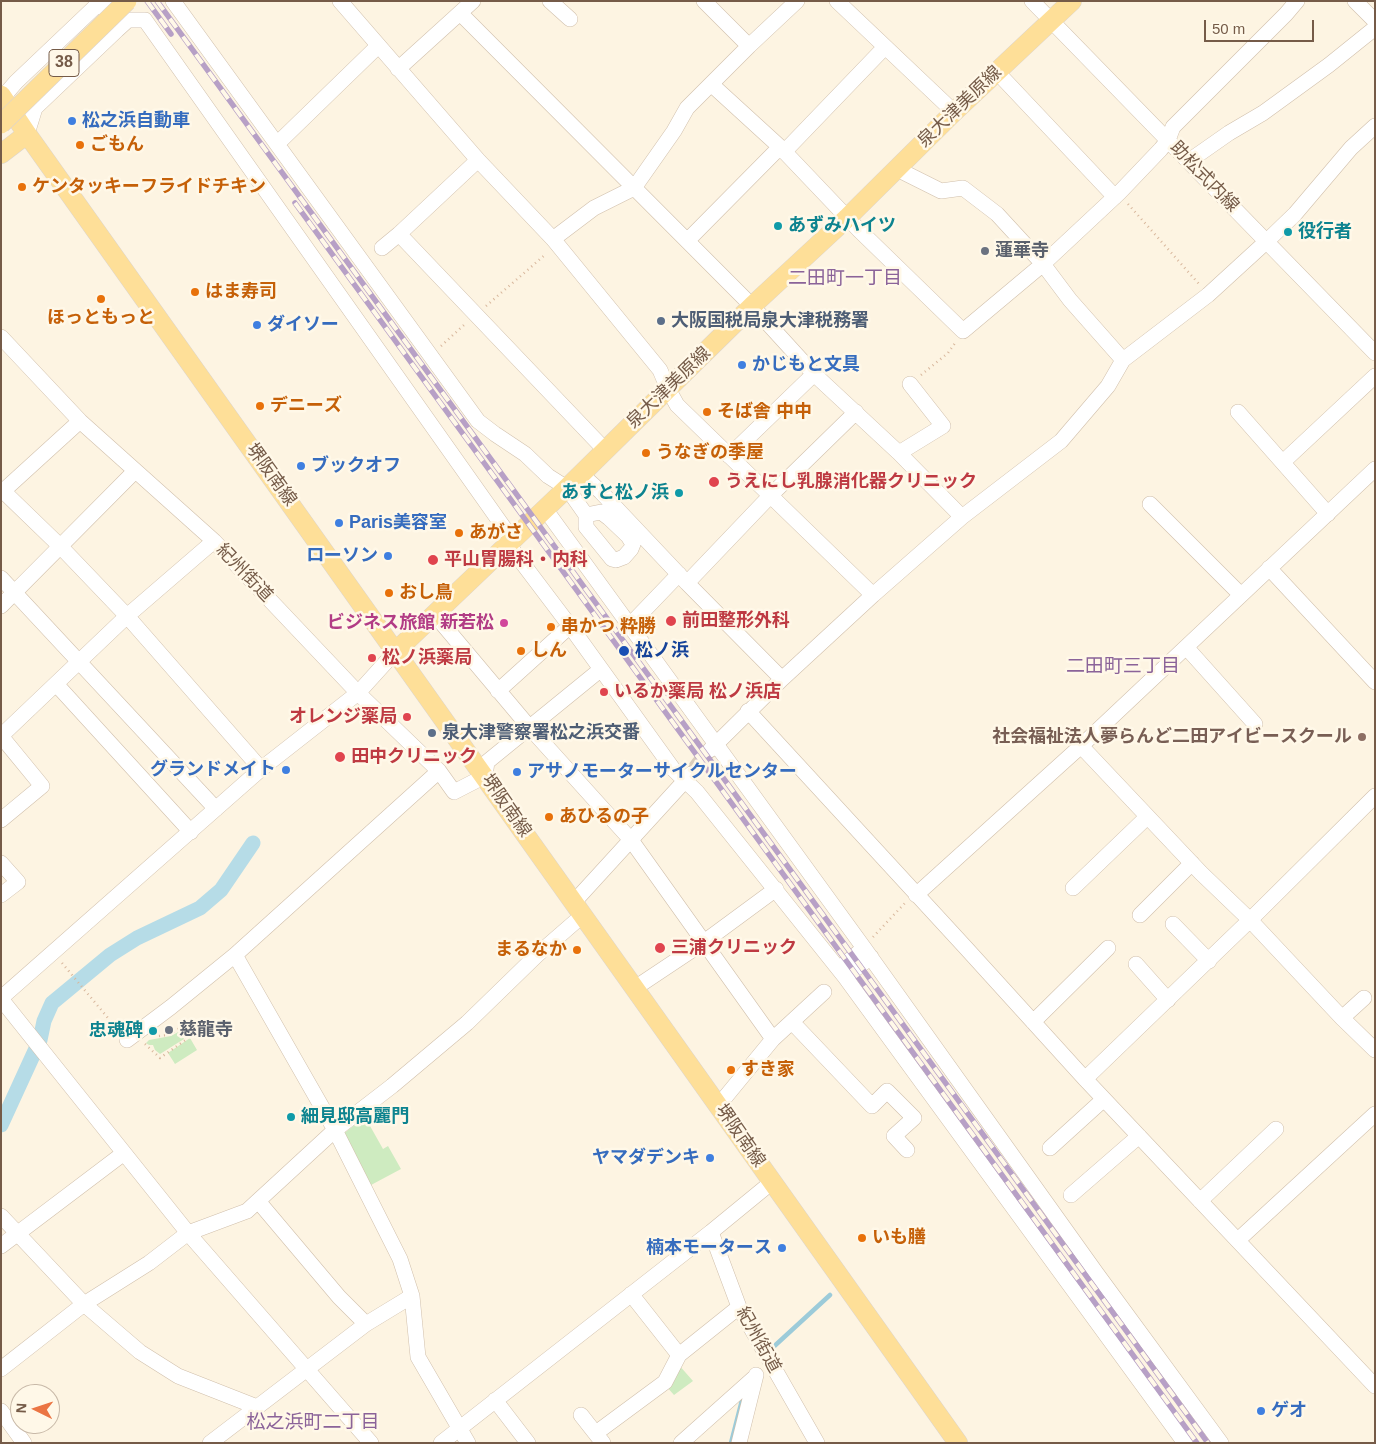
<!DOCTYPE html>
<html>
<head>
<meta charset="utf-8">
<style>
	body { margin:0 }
	#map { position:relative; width:1376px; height:1444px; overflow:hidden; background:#fdf4e2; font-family:Arial,sans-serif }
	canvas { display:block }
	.frame { position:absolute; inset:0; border:2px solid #755b48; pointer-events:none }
	.north { position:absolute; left:10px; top:1384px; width:50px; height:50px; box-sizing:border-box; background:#fff8e8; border:1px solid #c8b9a8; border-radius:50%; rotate:274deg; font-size:14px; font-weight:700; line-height:20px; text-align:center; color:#755b48 }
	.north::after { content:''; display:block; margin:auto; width:18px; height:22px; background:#eb7543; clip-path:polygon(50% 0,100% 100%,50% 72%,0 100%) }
	.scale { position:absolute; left:1204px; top:20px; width:110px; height:22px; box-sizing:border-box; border:2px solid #755b48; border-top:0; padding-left:6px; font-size:15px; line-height:18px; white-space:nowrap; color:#755b48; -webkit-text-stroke:4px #fff8e8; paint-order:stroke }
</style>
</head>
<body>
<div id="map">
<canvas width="1376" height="1444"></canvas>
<div class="frame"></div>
<div class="north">N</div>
<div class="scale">50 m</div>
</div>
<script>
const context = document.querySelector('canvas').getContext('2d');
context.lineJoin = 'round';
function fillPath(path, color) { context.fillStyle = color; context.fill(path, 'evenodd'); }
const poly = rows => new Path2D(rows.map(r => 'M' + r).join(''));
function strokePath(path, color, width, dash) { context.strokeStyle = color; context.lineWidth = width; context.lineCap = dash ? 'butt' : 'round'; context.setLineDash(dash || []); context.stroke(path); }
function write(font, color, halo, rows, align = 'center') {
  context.font = font + ' Arial,"Noto Sans JP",sans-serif'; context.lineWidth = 5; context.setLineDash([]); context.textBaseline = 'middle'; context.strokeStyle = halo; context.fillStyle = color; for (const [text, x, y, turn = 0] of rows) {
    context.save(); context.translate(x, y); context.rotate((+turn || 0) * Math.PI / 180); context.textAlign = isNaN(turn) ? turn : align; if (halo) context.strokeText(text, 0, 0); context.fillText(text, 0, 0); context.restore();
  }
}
fillPath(poly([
	[180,1031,184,1039,160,1054,155,1050,153,1045,149,1045,146,1043,149,1040,171,1036],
	[190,1038,197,1050,175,1064,168,1053],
	[365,1117,383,1149,388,1146,401,1169,371,1185,343,1134],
	[678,1364,693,1381,674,1395,666,1386]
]), '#ceebc0');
strokePath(poly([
	[769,1351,830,1295],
	[731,1443,742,1400]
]), '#9ccbd9', 4.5);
strokePath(poly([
	[1,1125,40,1040,44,1021,52,1003,110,955,137,938,200,908,221,890,253,843]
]), '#b6dce7', 15);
strokePath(poly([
	[692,772,709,750]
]), '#dbcebc', 15, [15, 8]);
const minor = poly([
	[173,1,478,421,495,434,525,454,548,476,567,488,586,515,586,527,612,559,616,560,624,557,631,549,633,544,628,536,609,518,601,512,586,515],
	[340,1,478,160,553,239,660,370,668,389,677,405,873,595],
	[550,1,570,19],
	[704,1,749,46],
	[837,1,954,112],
	[1032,1,1375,353],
	[1355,1,1375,21],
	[460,13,752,306,814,374,899,453,962,517],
	[117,30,128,20,145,20,512,539],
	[398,69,473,1],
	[997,72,1115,197],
	[711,84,780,147,859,230,963,331,1043,264,1119,193,1161,149,1168,140,1173,127,1286,14,1297,1],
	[3,97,16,82,96,6,108,7,119,21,117,30,35,108,27,134],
	[277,144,378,46],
	[784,152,885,47],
	[1189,161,1229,133,1263,113,1329,65,1375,28],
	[897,169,941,191,963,188,997,214,1043,264,1070,300,1123,360],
	[399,234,605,450],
	[553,239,594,208,634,188,674,131,687,108,749,46,797,1],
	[687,241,780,147],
	[382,248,399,234,478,160],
	[1,337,80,421,214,541,358,693,439,771,454,792,485,776,487,762,600,670],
	[1238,412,1328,514],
	[899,453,943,426,910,384],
	[729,456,814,374],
	[1283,462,1375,376],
	[581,474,601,492,687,583],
	[1,489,60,546,127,616,261,769],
	[1,493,80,421],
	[1150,504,1241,595],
	[545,509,864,948,1097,1274,1221,1443],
	[508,544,570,626,673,769,697,792,845,977,1185,1443],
	[1269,568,1375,682],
	[1,578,216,809],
	[1,606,135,471],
	[435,615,530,728,631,840,773,1039],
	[630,625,679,574],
	[1186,647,1255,724],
	[782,679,687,583,771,495,856,412],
	[56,684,191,832],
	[498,691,570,626],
	[748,711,966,948,1085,1079,1375,1386],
	[1081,746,1201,873,1250,920,1342,1018,1375,1050],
	[710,750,782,679,873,595,962,517,1061,441,1108,386,1123,360,1208,295,1267,241,1295,214,1351,148,1375,126],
	[1,820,42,786,1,736,127,616,214,541],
	[1,863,18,882,1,895],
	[1073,888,1147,817],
	[916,895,1081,746,1375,469],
	[574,902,691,774],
	[1140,915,1192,863],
	[1173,924,1209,961],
	[235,955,335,1130,400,1259,412,1296,418,1357,468,1443],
	[1136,964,1168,1000],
	[839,969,864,948],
	[845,977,871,957],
	[635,988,704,942,776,889],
	[1,998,261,769,358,693,396,651],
	[1,999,188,1233,371,1443],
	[1342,1018,1364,998],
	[792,1022,872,1106,887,1091,914,1118,894,1136,907,1150],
	[1033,1022,1108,948],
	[127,1040,171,1007,235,955,439,771],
	[1085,1079,1250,920,1375,796],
	[718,1106,773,1039,824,992],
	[1050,1148,1104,1099],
	[1071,1195,1139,1136],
	[258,1201,339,1297,366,1324],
	[1200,1201,1276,1129],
	[1,1216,84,1304,140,1352,178,1376,257,1407],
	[711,1232,739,1307,817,1443],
	[1238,1240,1375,1114],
	[1,1246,124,1153],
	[631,1294,679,1355],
	[1,1369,84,1304,149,1263,188,1233,247,1211,335,1130,392,1086,467,1023,537,955,583,915],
	[495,1400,528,1443],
	[1,1411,24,1443],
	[581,1415,603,1443],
	[596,1433,665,1382,679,1355,739,1307],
	[210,1443,366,1324,412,1296],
	[441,1443,711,1232,772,1182],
	[681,1443,755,1377],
	[739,1443,756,1375]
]);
const major = poly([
	[1,95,27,134,958,1443],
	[1,154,27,134],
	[396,651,567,488,752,306,847,218,954,112,1072,1]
]);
strokePath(minor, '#d0bfab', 16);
strokePath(major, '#dbd4cf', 20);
strokePath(poly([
	[1128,204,1199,284],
	[486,306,546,254],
	[441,346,465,324],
	[921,375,948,353,955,343],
	[873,937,905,903],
	[62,963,118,1030],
	[159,1036,167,1035,182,1027,178,1019],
	[145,1044,160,1058,187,1039,182,1027]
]), '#d8b79c', 2.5, [1, 4]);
strokePath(minor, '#fff', 15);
strokePath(major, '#fedf98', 19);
const rail = poly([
	[147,1,171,34],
	[157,1,1208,1443],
	[295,203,1197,1443]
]);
strokePath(rail, '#b7a0c6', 5.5);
strokePath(rail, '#fff8e8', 4, [11]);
const majorBridge = poly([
	[1,124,127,1]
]);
strokePath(majorBridge, '#dbd4cf', 20, []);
strokePath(majorBridge, '#fedf98', 19);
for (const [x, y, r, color] of [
	[72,121,5,"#3f7fe0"],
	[80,145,5,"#e8710a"],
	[22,187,5,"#e8710a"],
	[778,226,5,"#0f9aa8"],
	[1288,232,5,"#0f9aa8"],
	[985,251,5,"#6b7280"],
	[195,292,5,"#e8710a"],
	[101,299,5,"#e8710a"],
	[661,321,5,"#5c6f8a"],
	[257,325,5,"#3f7fe0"],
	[742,365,5,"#3f7fe0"],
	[260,406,5,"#e8710a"],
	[707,412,5,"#e8710a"],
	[646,453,5,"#e8710a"],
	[301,466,5,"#3f7fe0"],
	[714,482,6,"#e0444e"],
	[679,493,5,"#0f9aa8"],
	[339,523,5,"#3f7fe0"],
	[459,533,5,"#e8710a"],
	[388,556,5,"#3f7fe0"],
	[433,560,6,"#e0444e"],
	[389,593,5,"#e8710a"],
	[671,621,6,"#e0444e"],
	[504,623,5,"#d1479c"],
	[551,627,5,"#e8710a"],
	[521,651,5,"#e8710a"],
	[624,651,6,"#1a4fb4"],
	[372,658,5,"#e0444e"],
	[604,692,5,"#e0444e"],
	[407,717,5,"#e0444e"],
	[432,733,5,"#5c6f8a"],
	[1362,737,5,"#8d6e63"],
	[340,757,6,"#e0444e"],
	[286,770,5,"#3f7fe0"],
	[517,772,5,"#3f7fe0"],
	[549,817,5,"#e8710a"],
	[660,948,6,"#e0444e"],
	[577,950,5,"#e8710a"],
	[169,1030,5,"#6b7280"],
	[153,1031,5,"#0f9aa8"],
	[731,1070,5,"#e8710a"],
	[291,1117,5,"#0f9aa8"],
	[710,1158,5,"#3f7fe0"],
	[862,1238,5,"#e8710a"],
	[782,1248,5,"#3f7fe0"],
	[1261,1411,5,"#3f7fe0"]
]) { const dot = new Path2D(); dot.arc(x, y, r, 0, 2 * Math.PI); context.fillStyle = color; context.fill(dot); strokePath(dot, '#fff8e8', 2); }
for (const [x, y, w] of [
	[64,63,30]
]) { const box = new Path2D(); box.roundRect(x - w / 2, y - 13.5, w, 27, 4); context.fillStyle = '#fff8e8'; context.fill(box); strokePath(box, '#755b48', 1); }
write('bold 16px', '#755b48', null, [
	["38",64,63]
]);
write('18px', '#755b48', '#fff8e8', [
	["泉大津美原線",960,107,-44],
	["助松式内線",1204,177,46],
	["泉大津美原線",669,388,-44],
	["堺阪南線",271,475,54],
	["紀州街道",244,573,46],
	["堺阪南線",506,806,55],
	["堺阪南線",740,1136,55],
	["紀州街道",758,1340,61]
]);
write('bold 18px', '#366cbe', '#fff8e8', [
	["松之浜自動車",82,121],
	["ダイソー",267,325],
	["かじもと文具",752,365],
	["ブックオフ",311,466],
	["Paris美容室",349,523],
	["ローソン",378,556,"right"],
	["グランドメイト",276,770,"right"],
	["アサノモーターサイクルセンター",527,772],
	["ヤマダデンキ",700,1158,"right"],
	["楠本モータース",772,1248,"right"],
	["ゲオ",1271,1411]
], 'left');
write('bold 18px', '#c56008', '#fff8e8', [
	["ごもん",90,145],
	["ケンタッキーフライドチキン",32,187],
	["はま寿司",205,292],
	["ほっともっと",101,318,"center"],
	["デニーズ",270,406],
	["そば舎 中中",717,412],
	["うなぎの季屋",656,453],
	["あがさ",469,533],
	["おし鳥",399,593],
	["串かつ 粋勝",561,627],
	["しん",531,651],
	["あひるの子",559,817],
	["まるなか",567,950,"right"],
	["すき家",741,1070],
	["いも膳",872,1238]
], 'left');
write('bold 18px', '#0d838f', '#fff8e8', [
	["あずみハイツ",788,226],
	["役行者",1298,232],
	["あすと松ノ浜",669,493,"right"],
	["忠魂碑",143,1031,"right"],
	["細見邸高麗門",301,1117]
], 'left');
write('bold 18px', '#5b616d', '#fff8e8', [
	["蓮華寺",995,251],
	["慈龍寺",179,1030]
], 'left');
write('bold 18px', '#4e5e75', '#fff8e8', [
	["大阪国税局泉大津税務署",671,321],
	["泉大津警察署松之浜交番",442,733]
], 'left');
write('bold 18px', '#be3a42', '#fff8e8', [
	["うえにし乳腺消化器クリニック",725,482],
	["平山胃腸科・内科",444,560],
	["前田整形外科",682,621],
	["松ノ浜薬局",382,658],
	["いるか薬局 松ノ浜店",614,692],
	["オレンジ薬局",397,717,"right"],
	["田中クリニック",351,757],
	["三浦クリニック",671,948]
], 'left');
write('bold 18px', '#b23c85', '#fff8e8', [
	["ビジネス旅館 新若松",494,623]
], 'right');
write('bold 18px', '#164399', '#fff8e8', [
	["松ノ浜",635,651]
], 'left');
write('bold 18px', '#785e54', '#fff8e8', [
	["社会福祉法人夢らんど二田アイビースクール",1352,737]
], 'right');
write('19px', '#8b6399', '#fff8e8', [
	["二田町一丁目",845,279],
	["二田町三丁目",1123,667],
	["松之浜町二丁目",313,1423]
]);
</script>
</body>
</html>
